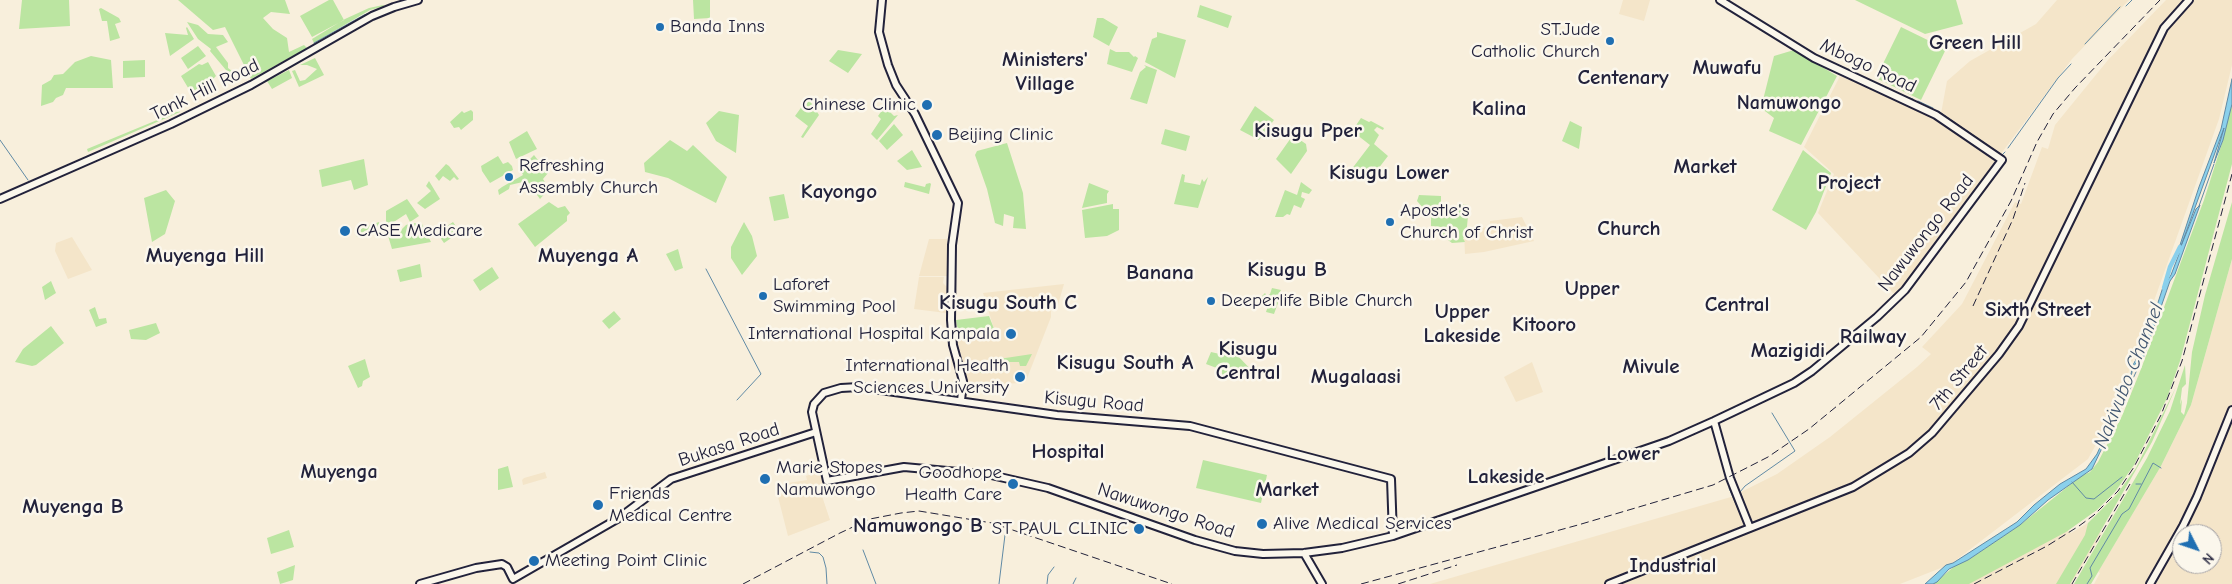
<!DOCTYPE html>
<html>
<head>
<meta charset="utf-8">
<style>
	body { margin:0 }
	#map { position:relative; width:2232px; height:584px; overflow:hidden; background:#f8efdc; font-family:"Comic Neue",sans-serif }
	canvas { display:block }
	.north { position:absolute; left:2172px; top:524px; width:50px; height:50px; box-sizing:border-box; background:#fbf7ec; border:1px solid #a4a2a5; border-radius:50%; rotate:131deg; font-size:14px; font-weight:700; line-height:20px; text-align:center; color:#22223b }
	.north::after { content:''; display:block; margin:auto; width:18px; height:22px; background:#1f6fb2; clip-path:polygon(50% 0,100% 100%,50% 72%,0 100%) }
</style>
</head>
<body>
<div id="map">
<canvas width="2232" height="584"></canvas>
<div class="north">N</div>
</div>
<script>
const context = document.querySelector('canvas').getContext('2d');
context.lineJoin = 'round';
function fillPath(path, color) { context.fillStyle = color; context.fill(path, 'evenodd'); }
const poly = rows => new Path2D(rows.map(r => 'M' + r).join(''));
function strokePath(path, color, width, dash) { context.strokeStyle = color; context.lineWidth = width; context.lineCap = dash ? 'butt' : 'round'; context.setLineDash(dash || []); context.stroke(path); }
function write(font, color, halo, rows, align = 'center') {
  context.font = font + ' "Comic Neue",sans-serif'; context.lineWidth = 5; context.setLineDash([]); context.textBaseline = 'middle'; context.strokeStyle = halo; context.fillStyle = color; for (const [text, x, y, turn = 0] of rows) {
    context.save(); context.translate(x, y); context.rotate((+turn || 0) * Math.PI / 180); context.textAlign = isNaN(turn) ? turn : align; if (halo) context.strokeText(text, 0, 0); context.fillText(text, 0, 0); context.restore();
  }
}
fillPath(poly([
	[1623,0,1650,0,1644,21,1619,14],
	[2057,0,2129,0,2072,59,1895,295,1818,213,1834,174,1804,147,1840,76,1940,119,1947,81,1970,61,2036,24],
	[2166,0,2232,0,2232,65,2219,119,2115,410,2088,459,1951,564,1900,584,1430,584,1731,497,1777,474,1830,437,1917,367,1931,354,1922,347,1962,304,2015,202,2021,204,2042,147,2048,149,2055,125,2108,60],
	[1522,217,1534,241,1484,252,1465,254,1464,233,1490,226,1490,221],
	[72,237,92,270,68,279,55,251,56,243],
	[929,239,947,239,949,276,919,276],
	[2232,259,2232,584,2094,584,2100,573,2098,572,2161,466,2191,405],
	[2182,534,2212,534,2212,564,2182,564],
	[919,277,944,277,943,283,948,288,946,313,914,309],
	[1064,284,1057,308,1051,309,1051,317,1026,381,1023,383,969,385,958,343,959,337,995,332,983,293],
	[1532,362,1543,392,1516,402,1504,377],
	[832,469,831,475,836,476,837,483,827,483,819,487,830,520,788,536,775,485,807,480,806,476,823,470],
	[545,472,547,478,523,485,522,480,524,478],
	[2088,523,2102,534,2071,584,1944,584,2067,529,2071,533]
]), '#f4e5c9');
fillPath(poly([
	[22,0,69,0,70,26,19,29],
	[178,0,285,0,290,14,271,12,263,18,273,29,287,38,289,52,304,45,307,48,251,79,225,27,213,30],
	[329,0,333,0,344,20,312,37,300,16],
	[693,0,710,0,710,18,694,19],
	[1855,0,1956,0,1963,24,1925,34],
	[383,5,385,6,370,10,314,43,312,39,345,19,369,8],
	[1200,5,1232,16,1228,28,1197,17],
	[101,8,119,18,121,22,115,24,120,38,110,41,107,21,102,21,99,9],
	[1097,18,1103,18,1118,27,1109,46,1093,37],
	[187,22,198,25,208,34,223,35,228,42,216,47,228,63,228,68,232,71,231,76,210,51,211,49,198,39],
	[187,27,194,39,170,56,165,33,188,35,186,28],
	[1901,27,1946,49,1921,100,1876,78],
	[1157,32,1186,40,1175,78,1145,62,1152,39,1157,37],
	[198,46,206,56,188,69,181,58],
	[1110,49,1116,52,1129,52,1134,57,1135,56,1138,58,1132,72,1107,64],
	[838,50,862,54,848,73,829,61],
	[1794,50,1837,76,1801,145,1769,131,1774,118,1761,108,1774,56],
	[91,56,111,60,113,88,66,88,63,95,56,98,53,102,41,106,42,85,51,80,54,75,63,74,75,62],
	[315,58,324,75,299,87,292,71,295,70,300,81,305,80,317,69,307,65,300,65],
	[145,60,145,77,123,78,123,61],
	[208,62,216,76,210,82,206,79,193,96,181,76,199,64,202,65],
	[1144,65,1157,70,1147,104,1130,99,1140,72,1146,67],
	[289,70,292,78,272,89,267,81],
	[808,98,819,115,803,138,801,137,808,126,795,116],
	[887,103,891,107,890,112,894,116,898,115,877,140,871,134,881,119,878,116],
	[2232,104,2232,164,2180,361,2167,398,2134,465,2115,492,2097,510,2066,532,1969,584,1933,584,1956,565,1968,560,2020,525,2081,476,2090,472,2098,462,2122,416,2141,369,2204,200,2223,140],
	[1255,106,1274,120,1259,140,1240,130],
	[471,110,473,112,473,120,461,130,459,127,454,128,450,122,462,111,464,113],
	[179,111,180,112,88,152,87,149],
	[719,111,739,115,736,153,716,141,706,123],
	[1361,118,1369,122,1371,121,1384,128,1383,130,1377,127,1374,130,1379,135,1374,144,1388,156,1368,182,1351,170,1370,145,1352,131],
	[1570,121,1582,127,1579,149,1562,141],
	[894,124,903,135,887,150,879,141],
	[1165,129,1190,136,1186,151,1161,144],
	[527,131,537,149,516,159,509,142],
	[1293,135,1306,144,1307,151,1291,174,1276,159],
	[670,140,687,151,693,145,727,177,716,203,668,178,645,172,644,163],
	[1007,143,1023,193,1026,229,1013,228,1014,217,1004,214,1003,226,995,223,987,189,975,155,977,151],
	[912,150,922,167,907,170,897,161],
	[1803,150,1831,173,1816,212,1806,230,1772,210],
	[534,155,548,173,543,179,549,189,540,199,527,181,510,185,509,189,499,195,498,190,502,187,523,175,520,169],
	[498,156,503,164,508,162,512,166,513,170,490,183,482,171,481,166],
	[364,159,368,185,354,190,351,180,322,187,319,170],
	[446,164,449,166,459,179,457,180,454,177,450,181,443,176,439,181,435,176],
	[1182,174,1185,175,1184,182,1200,185,1202,179,1204,182,1208,177,1198,208,1174,204],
	[429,181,440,199,425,209,417,203,431,191,426,186],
	[905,182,925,187,926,184,930,183,931,184,929,194,904,187],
	[1301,182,1312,190,1309,194,1302,192,1301,197,1305,199,1301,208,1294,205,1290,215,1287,214,1283,217,1275,217,1285,190,1297,195],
	[1089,183,1109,191,1107,194,1107,203,1082,208],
	[166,190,175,201,165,234,152,242,144,198],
	[784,194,789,218,774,221,769,197],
	[1419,195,1441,196,1441,210,1457,209,1458,204,1469,205,1466,237,1463,238,1465,242,1452,243,1448,240,1447,237,1442,236,1441,227,1431,226,1431,217,1417,201],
	[407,199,419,216,410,222,406,214,386,227,386,211],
	[549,202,558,208,565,206,570,213,567,216,567,221,535,247,518,224],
	[2232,202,2232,259,2191,405,2161,466,2091,584,2074,584,2147,458,2170,411,2185,365,2186,384,2182,388,2180,405,2182,399,2181,412,2184,415,2187,403,2192,352,2205,295],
	[1113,204,1113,209,1119,209,1119,230,1107,236,1085,238,1082,210],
	[379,222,382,231,357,237,355,232,358,230],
	[453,222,460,232,444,243,437,233],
	[744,222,752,236,757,256,742,275,731,258,731,247],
	[412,223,422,224,431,242,392,249,386,229,390,227,391,231,399,232,406,225],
	[678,249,683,268,675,271,666,254],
	[420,264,422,277,400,282,397,270],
	[492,267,499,278,480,291,473,280],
	[51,281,56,293,45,300,42,287],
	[1272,288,1281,290,1276,300,1278,303,1274,314,1266,312,1268,306,1259,299,1265,293,1267,296,1270,294],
	[95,307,99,319,106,318,107,323,96,327,89,310],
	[614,311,621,319,609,329,602,321],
	[989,316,995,331,959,336,956,320],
	[156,323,160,333,146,340,131,339,129,330],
	[51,326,64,343,36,365,32,366,15,362,23,349],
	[1211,352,1224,355,1236,354,1258,377,1222,376,1222,370,1206,364],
	[1032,354,1026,366,1020,366,1019,362,1009,362,1010,371,980,373,979,362],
	[365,359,370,377,363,381,362,386,358,388,348,366],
	[2176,387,2152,442,2070,584,2056,584,2085,535,2088,523,2117,494,2136,468],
	[1203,460,1267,475,1261,503,1196,488],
	[508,466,513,487,498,490,498,469],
	[289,530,294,547,271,554,267,538],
	[295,565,293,580,280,584,277,572]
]), '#bbe5a1');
const water = poly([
	[2232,79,2232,104,2223,140,2214,163,2224,128,2181,246,2196,209,2200,205,2175,274,2170,281,2144,356,2141,361,2140,358,2133,367,2131,377,2133,383,2092,469,2048,500,2020,525,1968,560,1949,569,1937,582,1933,584,1925,584,1946,565,1953,563,2017,522,2034,505,2060,484,2086,469,2097,454,2129,383,2133,365,2145,343,2163,287,2171,275,2179,254,2178,251,2199,187,2221,129,2232,79]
]);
fillPath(water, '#8ad0ec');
strokePath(water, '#608aa5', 1);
strokePath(poly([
	[2126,6,2132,0],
	[314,43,364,15,378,10],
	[2085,44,2120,7],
	[1900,95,1913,99],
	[1918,101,1933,108],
	[1938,111,2002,155,2005,152],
	[190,118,227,100],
	[0,140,28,180],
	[2008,148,2058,78,2071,64],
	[0,203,78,168],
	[2199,206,2214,164],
	[706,269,761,374,737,400],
	[2143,345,2152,321],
	[2131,383,2141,361],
	[2072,482,2086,498,2094,499,2122,477],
	[2136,484,2141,484],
	[1729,488,1744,523],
	[1742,497,1740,492,1745,486,1795,451,1772,413],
	[863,550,876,584],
	[810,552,819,553,823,557,826,568,827,584],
	[999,584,1005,535],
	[1047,584,1048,575,1054,567],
	[1073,584,1076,578],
	[2087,584,2092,576,2090,568,2122,514,2129,509,2153,463,2161,468]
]), '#608aa5', 1);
strokePath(poly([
	[2164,288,2170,267,2180,247]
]), '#8ad0ec', 4.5);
const secondary = poly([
	[882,0,879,32,888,65,896,85,915,114,958,203,952,245,951,320,953,345,963,381,961,401],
	[0,199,171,124,251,85,372,16,394,7,418,0],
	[1714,421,1730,478,1750,528],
	[1393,536,1391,479,1190,426,1057,415,859,387,841,388,824,393,814,404,812,412,827,481,904,467,991,475,1048,488,1195,540,1235,551,1263,554,1304,553,1342,548,1393,536,1669,441,1714,421,1794,383,1812,371,1877,317,1905,290,2002,160,1936,115,1814,58,1720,0],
	[1304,553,1322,584],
	[420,584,476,568,502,564,507,567,513,579,619,518,671,479,816,432],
	[1609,584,1853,487,1909,453,1932,433,1999,354,2019,326,2164,28,2189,0],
	[2150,584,2183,526,2197,497,2232,410]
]);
strokePath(secondary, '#22223b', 10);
strokePath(secondary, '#fbf7ec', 6);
strokePath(poly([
	[1973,306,2013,219,2025,183],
	[743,584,840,533,870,519,901,513,919,511,992,523,1172,584],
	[1361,584,1578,525,1713,485,1768,457,1809,429,1921,337,1966,282,2011,201,2037,142,2053,114,2075,88,2160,0],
	[1398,584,1457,565],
	[1974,584,2047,546,2079,526,2094,515,2118,491,2134,467,2161,415,2182,361,2232,174],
	[2072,584,2130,484]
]), '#22223b', 1, [8, 4]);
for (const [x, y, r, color] of [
	[660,27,5,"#1f6fb2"],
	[1610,41,5,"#1f6fb2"],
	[927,105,6,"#1f6fb2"],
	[937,135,6,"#1f6fb2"],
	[509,177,5,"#1f6fb2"],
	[1390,222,5,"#1f6fb2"],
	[345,231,6,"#1f6fb2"],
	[763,296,5,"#1f6fb2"],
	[1211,301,5,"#1f6fb2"],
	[1011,334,6,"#1f6fb2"],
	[1020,377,6,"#1f6fb2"],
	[765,479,6,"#1f6fb2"],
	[1013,484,6,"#1f6fb2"],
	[598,505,6,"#1f6fb2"],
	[1262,524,6,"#1f6fb2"],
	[1139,529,6,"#1f6fb2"],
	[534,561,6,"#1f6fb2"]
]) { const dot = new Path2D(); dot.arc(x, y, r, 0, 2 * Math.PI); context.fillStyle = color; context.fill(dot); strokePath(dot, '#fbf7ec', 2); }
write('19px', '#22223b', '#fbf7ec', [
	["Banda Inns",670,27],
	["ST.Jude",1600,30,"right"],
	["Catholic Church",1600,52,"right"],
	["Chinese Clinic",916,105,"right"],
	["Beijing Clinic",948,135],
	["Refreshing",519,166],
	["Assembly Church",519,188],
	["Apostle's",1400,211],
	["Church of Christ",1400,233],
	["CASE Medicare",356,231],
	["Laforet",773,285],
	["Swimming Pool",773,307],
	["Deeperlife Bible Church",1221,301],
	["International Hospital Kampala",1000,334,"right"],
	["International Health",1009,366,"right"],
	["Sciences University",1009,388,"right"],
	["Marie Stopes",776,468],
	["Namuwongo",776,490],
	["Goodhope",1002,473,"right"],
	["Health Care",1002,495,"right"],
	["Friends",609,494],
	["Medical Centre",609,516],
	["Alive Medical Services",1273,524],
	["ST PAUL CLINIC",1128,529,"right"],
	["Meeting Point Clinic",545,561]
], 'left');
write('19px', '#22223b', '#fbf7ec', [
	["Mbogo Road",1868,66,25],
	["Tank Hill Road",205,90,-26],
	["Nawuwongo Road",1926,233,-52],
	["7th Street",1959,378,-50],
	["Kisugu Road",1094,402,5],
	["Bukasa Road",729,445,-18],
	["Nawuwongo Road",1166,511,18]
]);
write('bold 20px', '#22223b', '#fbf7ec', [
	["Namuwongo",1789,103],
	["Muyenga",339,472]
]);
write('italic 20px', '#415670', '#fbf7ec', [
	["Nakivubo Channel",2129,376,-68]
]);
write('bold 21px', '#22223b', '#fbf7ec', [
	["Green Hill",1975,43],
	["Ministers'",1045,60],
	["Village",1045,84],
	["Muwafu",1727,68],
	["Centenary",1623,78],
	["Kalina",1499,109],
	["Kisugu Pper",1308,131],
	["Market",1705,167],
	["Kisugu Lower",1389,173],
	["Project",1849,183],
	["Kayongo",839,192],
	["Church",1629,229],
	["Muyenga Hill",205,256],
	["Muyenga A",588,256],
	["Kisugu B",1287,270],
	["Banana",1160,273],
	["Upper",1592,289],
	["Kisugu South C",1008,303],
	["Central",1737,305],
	["Sixth Street",2038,310],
	["Upper",1462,312],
	["Lakeside",1462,336],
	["Kitooro",1544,325],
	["Railway",1873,337],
	["Kisugu",1248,349],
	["Central",1248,373],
	["Mazigidi",1788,351],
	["Kisugu South A",1125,363],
	["Mivule",1651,367],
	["Mugalaasi",1356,377],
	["Hospital",1068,452],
	["Lower",1633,454],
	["Lakeside",1506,477],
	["Market",1287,490],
	["Muyenga B",73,507],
	["Namuwongo B",918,526],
	["Industrial",1673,566]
]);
</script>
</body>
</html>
